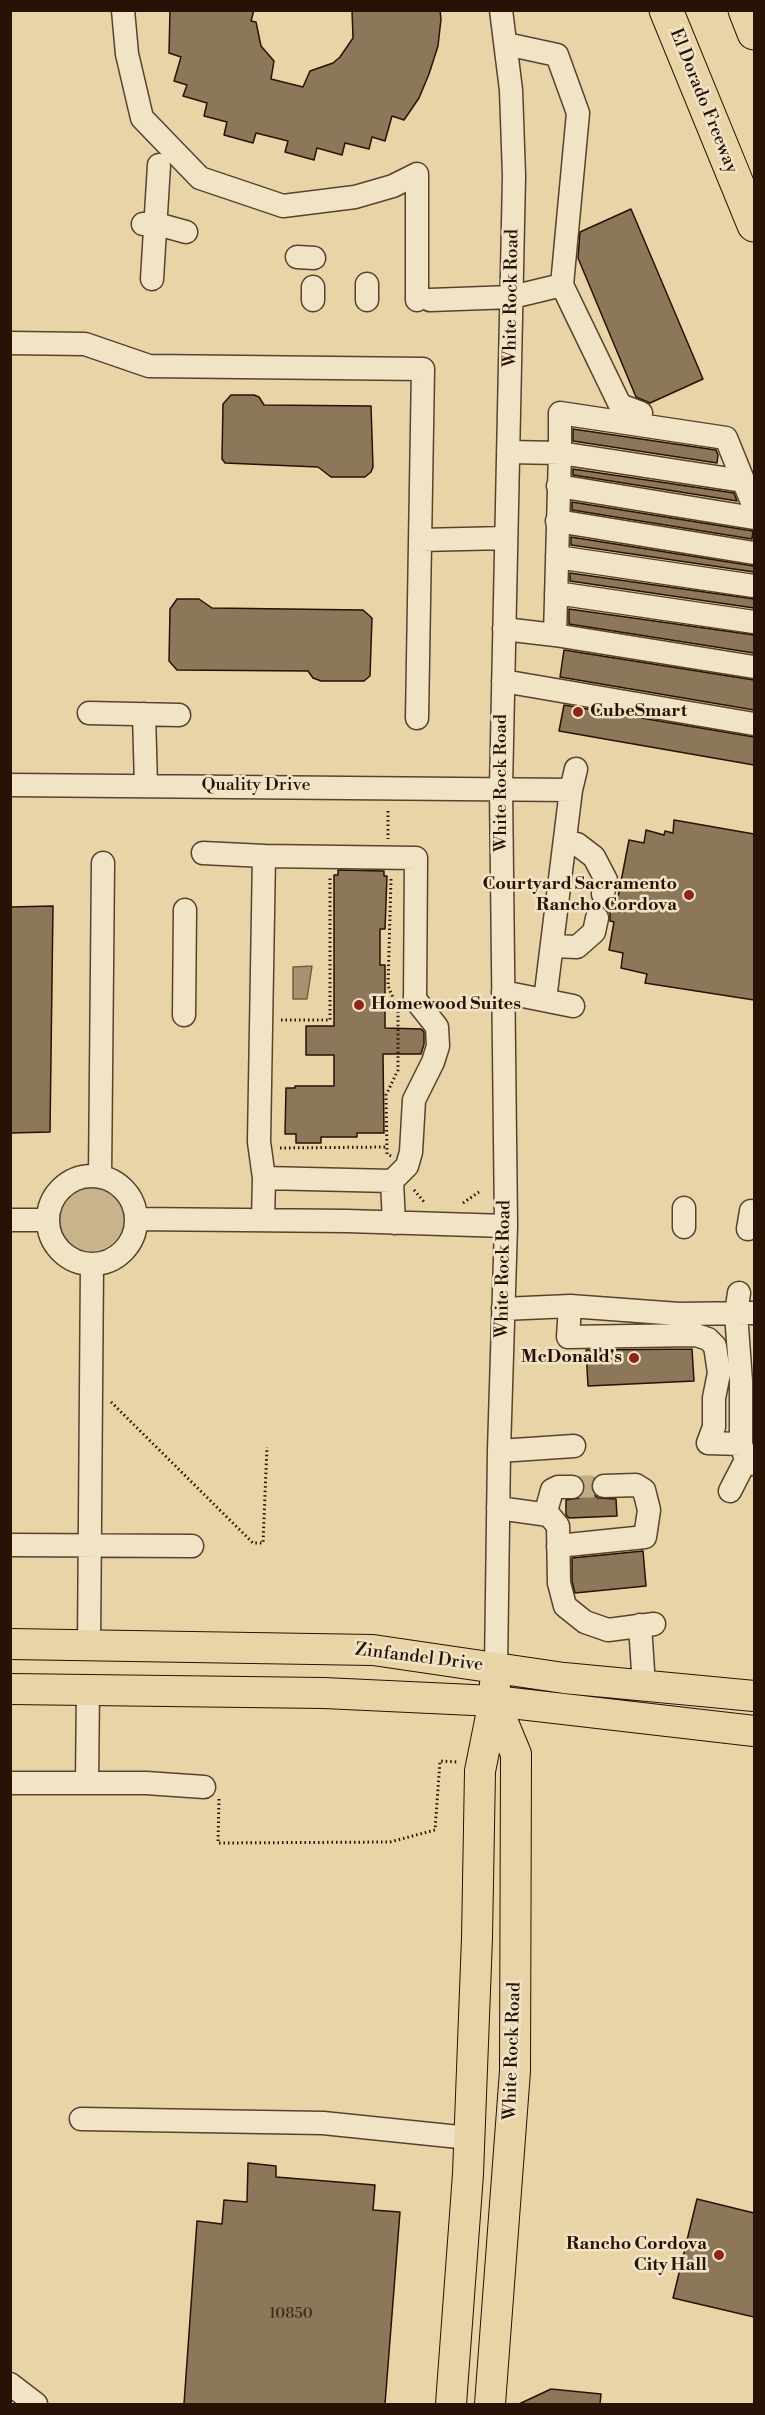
<!DOCTYPE html>
<html>
<head>
<meta charset="utf-8">
<style>
	body { margin:0 }
	#map { position:relative; width:765px; height:2415px; overflow:hidden; background:#e9d4a8; font-family:"Libre Bodoni",serif }
	canvas { display:block }
	.frame { position:absolute; inset:0; border:12px solid #281205; pointer-events:none }
</style>
</head>
<body>
<div id="map">
<canvas width="765" height="2415"></canvas>
<div class="frame"></div>
</div>
<script>
const context = document.querySelector('canvas').getContext('2d');
context.lineJoin = 'round';
function fillPath(path, color) { context.fillStyle = color; context.fill(path, 'evenodd'); }
const poly = rows => new Path2D(rows.map(r => 'M' + r).join(''));
function strokePath(path, color, width, dash) { context.strokeStyle = color; context.lineWidth = width; context.lineCap = dash ? 'butt' : 'round'; context.setLineDash(dash || []); context.stroke(path); }
function write(font, color, halo, rows, align = 'center') {
  context.font = font + ' "Libre Bodoni",serif'; context.lineWidth = 5; context.setLineDash([]); context.textBaseline = 'middle'; context.strokeStyle = halo; context.fillStyle = color; for (const [text, x, y, turn = 0] of rows) {
    context.save(); context.translate(x, y); context.rotate((+turn || 0) * Math.PI / 180); context.textAlign = isNaN(turn) ? turn : align; if (halo) context.strokeText(text, 0, 0); context.fillText(text, 0, 0); context.restore();
  }
}
fillPath(poly([
	'58 1218a33 33 0 1 1 66 0a33 33 0 1 1-66 0Z'
]), '#c8b38c');
const water = poly([
	[312,966,307,999,293,999,293,967,312,966]
]);
fillPath(water, '#a79271');
strokePath(water, '#745f46', 1.5);
const building = poly([
	[170,10,254,10,251,21,256,22,261,46,274,61,271,79,303,87,310,71,333,63,340,57,353,38,352,10,440,10,441,19,438,46,429,74,419,98,404,120,392,116,385,141,372,137,369,149,345,143,342,155,317,148,314,160,285,152,288,141,256,133,253,143,224,135,227,122,204,116,207,103,183,96,187,85,174,81,181,57,169,53,170,10],
	[631,209,703,379,650,403,636,397,578,258,580,232,631,209],
	[231,395,254,395,259,397,264,405,371,406,373,467,371,472,365,477,331,477,318,467,225,463,222,459,223,404,231,395],
	[573,429,716,450,718,455,717,463,573,441,573,429],
	[573,469,734,493,737,501,573,475,573,469],
	[572,502,753,531,752,539,572,510,572,502],
	[571,537,754,566,754,572,571,545,571,537],
	[570,573,754,599,754,608,570,581,570,573],
	[177,599,199,599,212,608,363,610,372,618,370,676,364,681,321,681,313,678,308,671,177,670,169,661,170,609,177,599],
	[569,609,754,635,754,653,569,624,569,609],
	[564,650,754,680,754,710,560,677,564,650],
	[564,705,754,737,754,765,559,731,564,705],
	[674,820,754,834,754,1000,645,983,647,974,621,968,623,953,609,950,614,922,610,921,610,913,604,907,613,903,618,897,629,840,644,843,646,830,664,835,665,831,673,833,674,820],
	[338,870,384,871,384,876,387,876,385,929,380,929,380,965,385,965,385,1028,421,1029,424,1032,424,1044,421,1054,383,1054,384,1133,357,1133,357,1137,321,1137,321,1143,296,1143,296,1134,285,1134,286,1088,295,1088,295,1086,334,1086,334,1055,306,1055,306,1026,334,1026,334,875,338,875,338,870],
	[53,906,50,1132,10,1133,10,907,53,906],
	[692,1349,694,1381,588,1386,586,1350,692,1349],
	[594,1478,591,1486,593,1494,598,1498,616,1499,617,1516,569,1518,566,1515,566,1500,579,1498,585,1488,582,1479,594,1478],
	[643,1551,646,1586,575,1593,572,1581,572,1558,643,1551],
	[248,2163,276,2166,276,2177,375,2185,373,2210,400,2212,385,2404,184,2404,197,2221,222,2224,224,2200,247,2202,248,2163],
	[697,2199,754,2213,754,2317,673,2298,697,2199],
	[551,2389,601,2394,600,2404,519,2404,551,2389]
]);
fillPath(building, '#8c775a');
strokePath(building, '#281205', 1.5);
strokePath(poly([
	[572,1487,604,1486]
]), '#c2ad87', 22, [22, 11]);
const minor = poly([
	[123,10,127,54,142,118,200,178,283,206,355,197,393,186,417,174,417,300],
	[143,224,157,224,186,232],
	[297,257,314,258],
	[152,279,159,165],
	[367,284,367,300],
	[562,285,620,405,641,413],
	[313,300,313,287],
	[430,300,512,297,562,285,578,113,557,55,506,44],
	[10,343,85,344,149,366,423,369,417,718],
	[508,452,560,453,560,413,726,438,754,507],
	[558,486,754,518],
	[557,521,754,553],
	[420,540,506,538],
	[557,557,754,586],
	[556,593,754,622],
	[504,629,555,635,560,453,743,481],
	[555,635,754,667],
	[503,681,754,724],
	[89,713,179,715],
	[144,714,146,786],
	[10,785,571,790],
	[565,842,577,844,594,857,606,880,603,894],
	[203,853,264,856,259,1142,264,1178,392,1181,394,1223],
	[264,856,416,858,415,999,437,1027,438,1046,433,1062,414,1100,411,1152,407,1166,392,1181],
	[552,946,577,947,594,932,597,918],
	[503,992,573,1006],
	[545,1000,571,790,576,769],
	[184,1015,185,910],
	'48 1220a44 44 0 1 1 88 0a44 44 0 1 1-88 0Z',
	[100,1177,103,863],
	[136,1219,347,1221,506,1226],
	[10,1220,47,1220],
	[263,1220,264,1178],
	[684,1227,684,1208],
	[748,1229,751,1211],
	[739,1293,736,1314,741,1381,741,1444,746,1460,754,1464],
	[570,1306,568,1337,696,1335,708,1339,715,1346,719,1373,714,1398,714,1427,708,1443,741,1444],
	[503,1309,570,1306,679,1314,754,1313],
	[499,1451,574,1446],
	[730,1491,746,1460],
	[498,1508,549,1515,558,1526,559,1583,565,1606,585,1622,608,1630,654,1624],
	[545,1515,552,1490,558,1487,572,1487],
	[10,1545,192,1546],
	[558,1546,645,1537,649,1510,644,1490,636,1485,604,1486],
	[640,1625,644,1686],
	[89,1645,92,1264],
	[496,1668,499,1451,506,1226,501,788,514,176,511,90,501,10],
	[10,1783,146,1783,204,1787],
	[87,1783,88,1689],
	[81,2119,323,2123,469,2138],
	[10,2384,36,2404]
]);
const major = poly([
	[10,1644,373,1650,564,1678,754,1696],
	[10,1689,324,1693,494,1701,754,1731],
	[451,2404,468,2174,477,1938,480,1771,494,1701,495,1683],
	[490,2404,515,2071,516,1754,494,1701]
]);
const highway = poly([
	[666,10,754,225],
	[745,10,754,33]
]);
strokePath(minor, '#58422e', 25);
strokePath(major, '#281205', 32);
strokePath(highway, '#281205', 35);
strokePath(poly([
	[388,811,388,839],
	[391,879,388,986,394,1000],
	[281,1020,330,1020,330,876],
	[280,1148,386,1147],
	[391,1156,387,1154,386,1095,398,1070,398,1012],
	[414,1190,425,1203],
	[463,1203,479,1192],
	[111,1402,253,1543,263,1543,267,1447],
	[219,1799,218,1843,390,1842,435,1830,440,1761,457,1762]
]), '#281205', 3, [1.5, 3]);
strokePath(minor, '#f1e3c6', 22);
strokePath(major, '#e9d4a8', 30);
strokePath(highway, '#e9d4a8', 33);
for (const [x, y, r, color] of [
	[578,712,6,"#8f2418"],
	[689,895,6,"#8f2418"],
	[359,1005,6,"#8f2418"],
	[634,1358,6,"#8f2418"],
	[719,2255,6,"#8f2418"]
]) { const dot = new Path2D(); dot.arc(x, y, r, 0, 2 * Math.PI); context.fillStyle = color; context.fill(dot); strokePath(dot, '#f1e3c6', 2); }
write('15px', '#412b1a', null, [
	["10850",291,2314]
]);
write('18px', '#281205', '#f1e3c6', [
	["El Dorado Freeway",703,101,68],
	["White Rock Road",512,298,-89],
	["White Rock Road",502,783,-90],
	["Quality Drive",256,786],
	["White Rock Road",504,1269,-89],
	["Zinfandel Drive",419,1658,7],
	["White Rock Road",513,2051,-88]
]);
write('bold 18px', '#281205', '#f1e3c6', [
	["CubeSmart",590,712,"left"],
	["Courtyard Sacramento",677,885],
	["Rancho Cordova",677,906],
	["Homewood Suites",371,1005,"left"],
	["McDonald's",622,1358],
	["Rancho Cordova",707,2245],
	["City Hall",707,2266]
], 'right');
</script>
</body>
</html>
